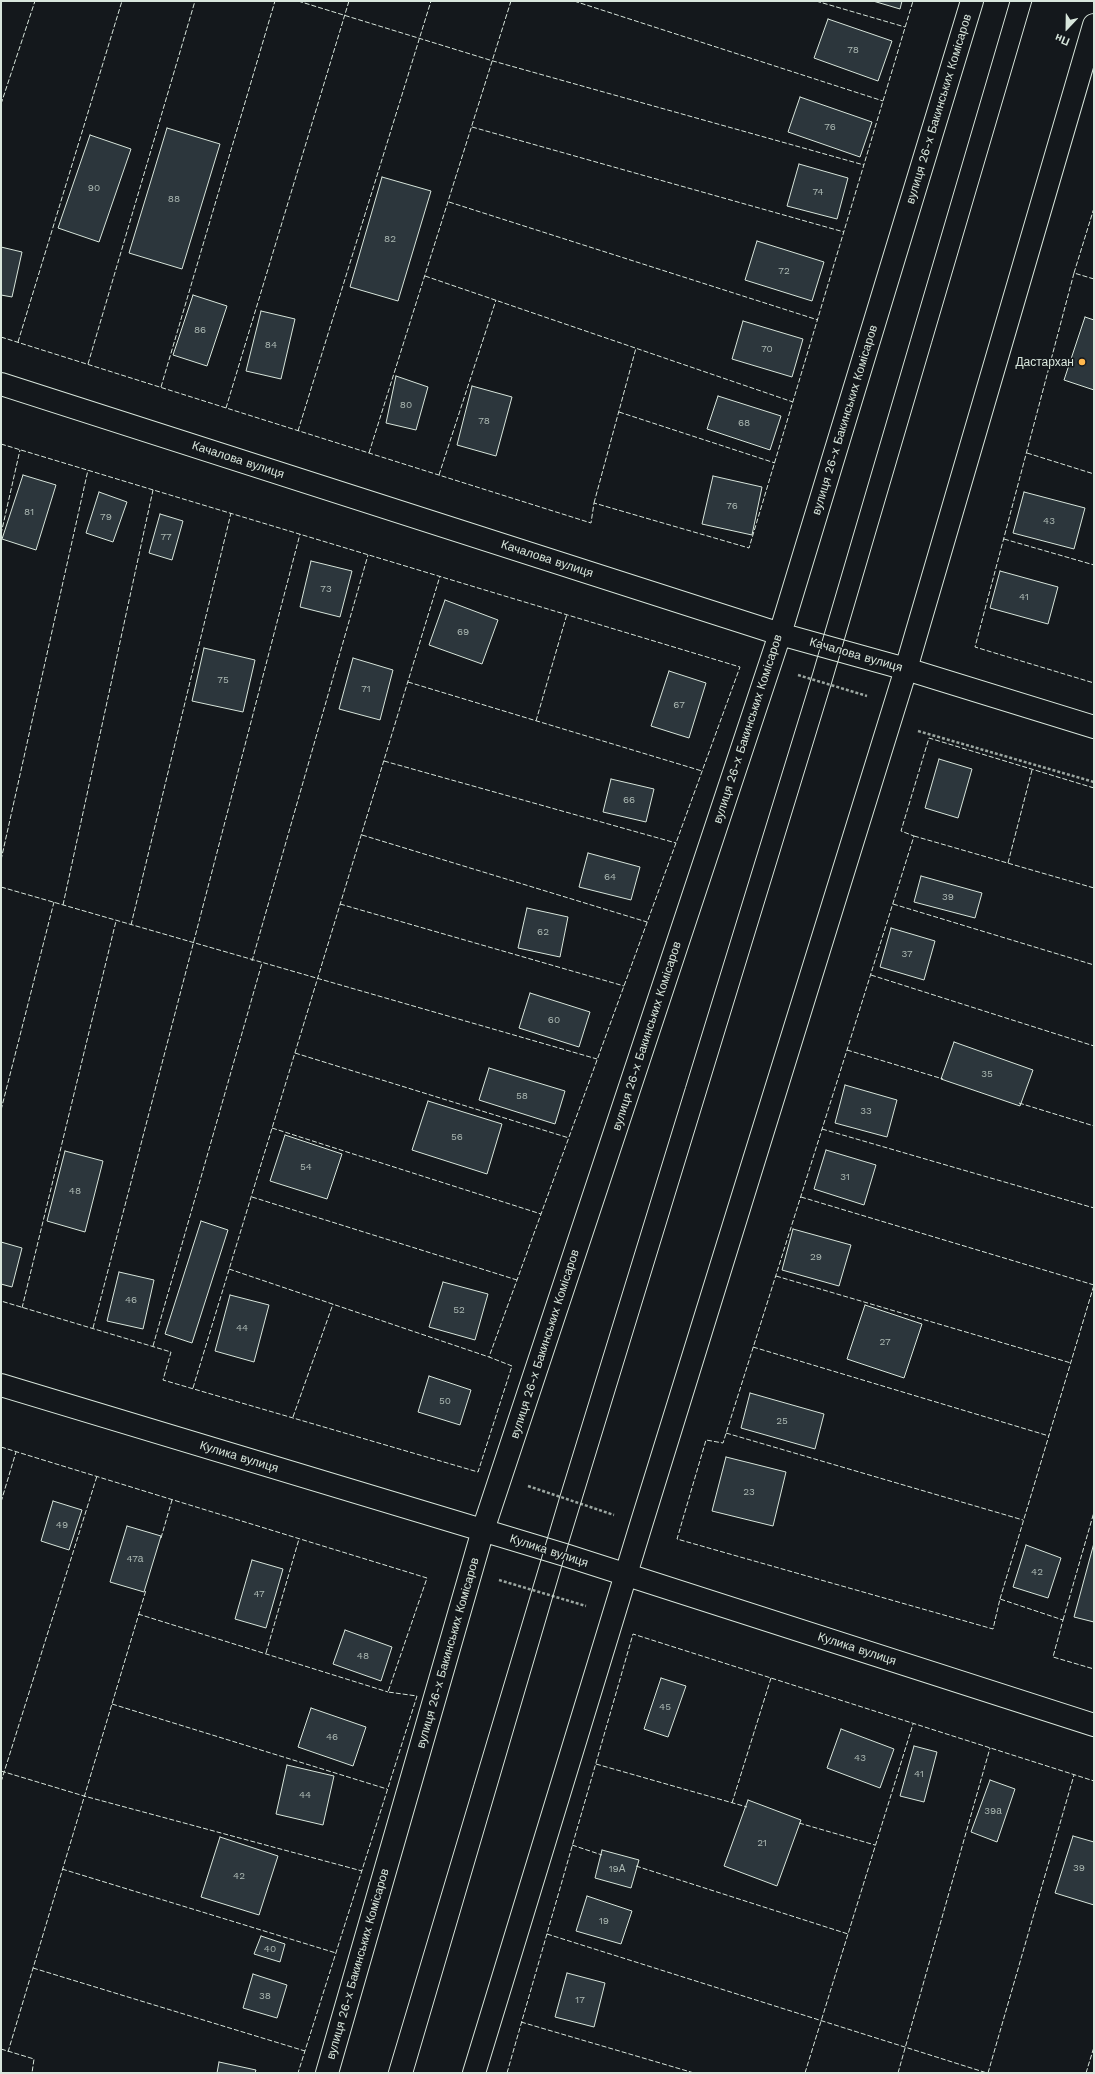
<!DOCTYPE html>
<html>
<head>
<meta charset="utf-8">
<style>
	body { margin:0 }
	#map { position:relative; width:1095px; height:2074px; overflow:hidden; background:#14181c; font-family:"Work Sans",sans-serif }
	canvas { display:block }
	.frame { position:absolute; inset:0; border:2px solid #d8e6dc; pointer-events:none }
	.north { position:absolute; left:1047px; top:8px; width:40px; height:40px; -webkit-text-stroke:3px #14181c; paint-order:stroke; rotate:202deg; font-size:11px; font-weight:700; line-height:16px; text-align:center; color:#d8e6dc }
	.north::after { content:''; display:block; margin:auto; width:14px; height:18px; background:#d8e6dc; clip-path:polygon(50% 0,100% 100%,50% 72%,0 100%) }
</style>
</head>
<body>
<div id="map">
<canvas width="1095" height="2074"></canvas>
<div class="frame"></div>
<div class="north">Пн</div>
</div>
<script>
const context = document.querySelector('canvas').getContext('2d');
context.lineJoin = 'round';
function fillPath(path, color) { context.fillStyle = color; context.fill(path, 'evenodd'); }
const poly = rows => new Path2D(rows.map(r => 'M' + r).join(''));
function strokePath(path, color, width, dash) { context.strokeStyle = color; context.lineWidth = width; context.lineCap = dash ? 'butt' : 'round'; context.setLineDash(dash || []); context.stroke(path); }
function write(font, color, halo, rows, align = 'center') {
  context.font = font + ' "Work Sans",sans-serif'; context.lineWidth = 3; context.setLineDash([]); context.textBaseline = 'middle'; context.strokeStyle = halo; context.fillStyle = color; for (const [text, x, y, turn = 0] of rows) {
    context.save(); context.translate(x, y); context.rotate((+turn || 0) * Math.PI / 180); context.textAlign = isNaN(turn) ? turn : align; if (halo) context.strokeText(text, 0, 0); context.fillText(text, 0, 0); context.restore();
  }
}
const building = poly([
	[873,1,902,1,900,9,873,1],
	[828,19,892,41,878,81,814,58,828,19],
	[800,97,872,122,860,157,788,132,800,97],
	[167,128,220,144,182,269,129,253,167,128],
	[90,135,131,149,99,242,58,228,90,135],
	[799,164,848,178,837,219,787,206,799,164],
	[382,177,431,191,398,301,350,287,382,177],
	[757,241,824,262,812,301,745,280,757,241],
	[1,247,22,252,12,297,1,295,1,247],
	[193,295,227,306,207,366,173,355,193,295],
	[261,311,295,319,281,379,246,371,261,311],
	[1085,317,1094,320,1094,390,1064,380,1085,317],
	[743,321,803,339,792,377,732,359,743,321],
	[396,376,428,387,416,430,386,423,396,376],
	[472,386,512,397,496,456,457,445,472,386],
	[718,396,781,416,770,450,707,429,718,396],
	[23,475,56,485,36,550,2,539,23,475],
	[713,476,762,487,752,535,702,524,713,476],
	[99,492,127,502,113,542,86,533,99,492],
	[1024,492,1085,508,1074,549,1013,533,1024,492],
	[160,514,183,521,172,560,149,553,160,514],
	[311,561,352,571,340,617,300,607,311,561],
	[1000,571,1058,587,1048,624,990,608,1000,571],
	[445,600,498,620,482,664,429,645,445,600],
	[204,648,255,660,243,712,192,701,204,648],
	[353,658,393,670,380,720,339,709,353,658],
	[669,671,706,683,689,738,651,726,669,671],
	[939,759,972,769,958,818,925,808,939,759],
	[611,779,654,789,646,822,603,812,611,779],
	[588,853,640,867,631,900,579,887,588,853],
	[921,876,982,893,975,918,914,902,921,876],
	[527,908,568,917,560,957,518,948,527,908],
	[891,928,935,941,924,980,880,967,891,928],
	[530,993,590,1012,579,1047,519,1028,530,993],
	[954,1042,1033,1070,1020,1106,941,1079,954,1042],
	[489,1068,565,1091,555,1124,479,1100,489,1068],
	[845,1085,897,1100,887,1137,835,1123,845,1085],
	[428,1101,502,1124,487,1174,412,1150,428,1101],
	[285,1135,342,1154,327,1199,270,1181,285,1135],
	[826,1150,876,1165,864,1205,814,1189,826,1150],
	[65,1151,103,1161,85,1232,47,1221,65,1151],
	[201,1221,228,1230,192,1343,165,1334,201,1221],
	[793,1229,851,1245,839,1286,782,1270,793,1229],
	[1,1242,22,1248,12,1287,1,1284,1,1242],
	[119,1272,154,1280,143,1329,107,1321,119,1272],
	[443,1282,488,1294,475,1340,429,1327,443,1282],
	[230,1295,269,1305,254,1362,215,1351,230,1295],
	[865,1305,922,1324,904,1378,847,1359,865,1305],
	[429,1376,471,1390,460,1425,418,1412,429,1376],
	[750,1393,824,1414,815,1449,741,1428,750,1393],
	[726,1457,786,1472,773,1526,712,1511,726,1457],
	[53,1501,82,1510,69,1550,41,1541,53,1501],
	[127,1526,161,1536,144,1592,110,1582,127,1526],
	[1094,1543,1094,1622,1074,1617,1094,1543],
	[1026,1545,1061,1558,1048,1598,1013,1587,1026,1545],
	[252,1560,283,1569,266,1628,235,1619,252,1560],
	[345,1630,392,1647,381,1681,333,1664,345,1630],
	[661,1678,686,1686,668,1737,644,1729,661,1678],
	[311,1708,366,1727,353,1766,298,1747,311,1708],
	[841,1729,894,1749,880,1788,827,1768,841,1729],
	[914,1746,937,1752,924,1802,900,1796,914,1746],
	[287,1765,334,1776,323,1825,276,1814,287,1765],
	[990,1780,1015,1789,997,1842,971,1832,990,1780],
	[748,1800,801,1820,777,1886,724,1866,748,1800],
	[1073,1836,1094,1842,1094,1905,1055,1893,1073,1836],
	[220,1837,278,1856,259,1915,201,1897,220,1837],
	[602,1850,639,1860,631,1888,595,1878,602,1850],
	[587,1896,632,1911,621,1944,576,1931,587,1896],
	[261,1936,285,1944,280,1962,254,1954,261,1936],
	[567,1973,605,1983,594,2027,555,2017,567,1973],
	[253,1974,287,1985,277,2018,243,2008,253,1974],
	[219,2062,256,2070,255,2073,217,2073,219,2062]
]);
fillPath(building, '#2c363c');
strokePath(building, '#d8e6dc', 1);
const minor = poly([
	[1,384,780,634,906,669,1094,727],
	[1,1385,565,1555,1094,1725],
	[327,2073,483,1530,780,634,972,1],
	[474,2073,641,1525,906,669,1094,25]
]);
strokePath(minor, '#d8e6dc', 24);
strokePath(poly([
	[798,675,867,696],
	[918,731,1094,782],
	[528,1486,614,1515],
	[499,1580,586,1606]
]), '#9da8a2', 2.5, [3, 2]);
strokePath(minor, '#14181c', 22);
strokePath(poly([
	[388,2073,560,1496,811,679,1010,1],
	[413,2073,565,1555,831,685,1032,1]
]), '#d8e6dc', 1);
strokePath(poly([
	[298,1,493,61,864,165],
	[574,1,883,101],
	[816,1,905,27],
	[1,104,35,1],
	[472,127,844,232],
	[449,202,818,320],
	[1074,273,1094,208],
	[425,276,793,402],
	[1094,279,1074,273,975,647,1094,683],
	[1,337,591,523,594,503,749,548,913,1],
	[18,342,122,1],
	[88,364,195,1],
	[161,387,275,1],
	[226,408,349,1],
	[619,412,775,463],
	[298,431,431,1],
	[1,444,740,667,489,1357,512,1366,478,1472,163,1380,171,1352,1,1301],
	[369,453,511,1],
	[1027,453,1094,474],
	[439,475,496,300],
	[594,503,636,348],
	[1,534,20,450],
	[1004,539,1094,565],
	[408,682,702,771],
	[536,721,567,614],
	[384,761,676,843],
	[1094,788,929,738,901,831,914,836,847,1050,723,1443,706,1440,677,1539,993,1629,1000,1599,1063,1620,1053,1657,1094,1669],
	[362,835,647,922],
	[914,836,1094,888],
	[1,860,88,470],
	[1008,863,1032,770],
	[1,887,597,1059],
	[340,904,624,986],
	[893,904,1094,965],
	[63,905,153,490],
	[131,925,231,513],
	[252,961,368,555],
	[871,975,1094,1046],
	[847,1050,943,1079],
	[295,1053,569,1138],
	[1019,1103,1094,1126],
	[1,1110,54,902],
	[272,1128,541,1214],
	[822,1129,1094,1208],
	[252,1197,517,1280],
	[801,1197,1094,1285],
	[229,1269,489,1357],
	[776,1276,1071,1363],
	[22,1308,116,921],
	[93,1328,300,534],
	[153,1346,262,963],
	[753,1347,1049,1436],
	[193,1388,440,576],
	[293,1417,333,1304],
	[726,1433,1023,1520],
	[1,1447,427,1578,388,1692,417,1696,298,2073],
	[1,1502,16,1452],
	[161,1538,172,1500],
	[1000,1599,1094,1285],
	[138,1614,388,1692],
	[1063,1620,1094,1512],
	[266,1653,299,1539],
	[112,1704,387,1789],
	[596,1764,747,1807],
	[1,1771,84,1796,362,1871],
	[1,1782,97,1476],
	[732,1803,771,1678],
	[799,1823,875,1845],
	[572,1845,602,1855],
	[636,1866,848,1934],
	[62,1869,336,1953],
	[547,1934,987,2073],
	[33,1968,305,2051],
	[521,2022,694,2073],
	[1,2049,34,2059,32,2073],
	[8,2052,146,1590],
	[507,2073,633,1634,1094,1781],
	[805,2073,913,1724],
	[898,2073,990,1748],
	[988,2073,1074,1775],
	[1086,2073,1094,2047]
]), '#d8e6dc', 1, [5, 2]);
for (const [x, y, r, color] of [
	[1082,362,4,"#ffb74d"]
]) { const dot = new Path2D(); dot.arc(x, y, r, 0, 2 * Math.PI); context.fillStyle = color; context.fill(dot); strokePath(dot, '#14181c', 1.5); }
write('10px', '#adbab4', null, [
	["78",853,50],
	["76",830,127],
	["90",94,188],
	["74",818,192],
	["88",174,199],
	["82",390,239],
	["72",784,271],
	["86",200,330],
	["84",271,345],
	["70",767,349],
	["80",406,405],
	["78",484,421],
	["68",744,423],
	["76",732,506],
	["81",29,512],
	["79",106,517],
	["43",1049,521],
	["77",166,537],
	["73",326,589],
	["41",1024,597],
	["69",463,632],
	["75",223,680],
	["71",366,689],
	["67",679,705],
	["66",629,800],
	["64",610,877],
	["39",948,897],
	["62",543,932],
	["37",907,954],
	["60",554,1020],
	["35",987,1074],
	["58",522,1096],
	["33",866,1111],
	["56",457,1137],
	["54",306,1167],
	["31",845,1177],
	["48",75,1191],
	["29",816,1257],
	["46",131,1300],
	["52",459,1310],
	["44",242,1328],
	["27",885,1342],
	["50",445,1401],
	["25",782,1421],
	["23",749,1492],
	["49",62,1525],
	["47а",135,1559],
	["42",1037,1572],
	["47",259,1594],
	["48",363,1656],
	["45",665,1707],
	["46",332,1737],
	["43",860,1758],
	["41",919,1774],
	["44",305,1795],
	["39а",993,1811],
	["21",762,1843],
	["39",1079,1868],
	["19А",617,1869],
	["42",239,1876],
	["19",604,1921],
	["40",270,1949],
	["38",265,1996],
	["17",580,2000]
]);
write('12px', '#d8e6dc', '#14181c', [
	["вулиця 26-х Бакинських Комісаров",939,109,-73],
	["вулиця 26-х Бакинських Комісаров",845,420,-73],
	["Качалова вулиця",238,460,18],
	["Качалова вулиця",547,559,18],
	["Качалова вулиця",856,655,16],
	["вулиця 26-х Бакинських Комісаров",748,729,-72],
	["вулиця 26-х Бакинських Комісаров",647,1036,-72],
	["вулиця 26-х Бакинських Комісаров",545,1344,-72],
	["Кулика вулиця",239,1457,17],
	["Кулика вулиця",549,1551,18],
	["Кулика вулиця",857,1649,18],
	["вулиця 26-х Бакинських Комісаров",448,1653,-74],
	["вулиця 26-х Бакинських Комісаров",358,1964,-74]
]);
write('12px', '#d8e6dc', '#14181c', [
	["Дастархан",1074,362]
], 'right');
</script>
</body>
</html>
